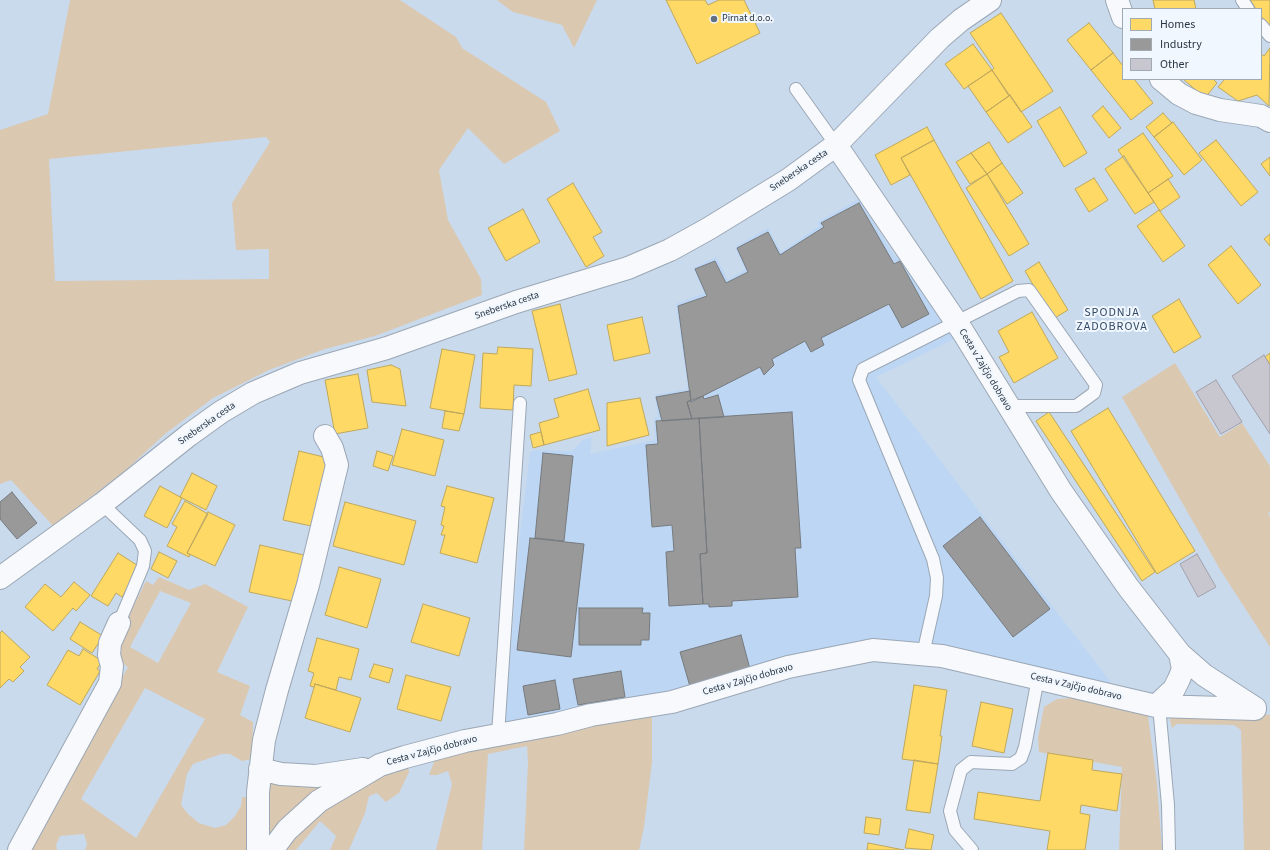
<!DOCTYPE html>
<html>
<head>
<meta charset="utf-8">
<style>
	body { margin:0 }
	#map { position:relative; width:1270px; height:850px; overflow:hidden; background:#cadaed; font-family:"Source Sans 3",sans-serif }
	canvas { display:block }
	.legend { position:absolute; left:1122px; top:8px; width:140px; height:72px; box-sizing:border-box; background:#f1f7fe; border:1px solid #a1a9b3; margin:0; padding:5px 7px; list-style:none; font-size:12px; color:#293542 }
	.legend li { display:flex; align-items:center; gap:8px; height:20px }
	.legend b { width:20px; border:1px solid #a1a9b3 }
</style>
</head>
<body>
<div id="map">
<canvas width="1270" height="850"></canvas>
<ul class="legend">
<li><b style="height:11px;background:#ffd966"></b>Homes</li>
<li><b style="height:11px;background:#999"></b>Industry</li>
<li><b style="height:11px;background:#c8c7d0"></b>Other</li>
</ul>
</div>
<script>
const context = document.querySelector('canvas').getContext('2d');
context.lineJoin = 'round';
function fillPath(path, color) { context.fillStyle = color; context.fill(path, 'evenodd'); }
const poly = rows => new Path2D(rows.map(r => 'M' + r).join(''));
function strokePath(path, color, width, dash) { context.strokeStyle = color; context.lineWidth = width; context.lineCap = dash ? 'butt' : 'round'; context.setLineDash(dash || []); context.stroke(path); }
function write(font, color, halo, rows, align = 'center') {
  context.font = font + ' "Source Sans 3",sans-serif'; context.lineWidth = 4; context.setLineDash([]); context.textBaseline = 'middle'; context.strokeStyle = halo; context.fillStyle = color; for (const [text, x, y, turn = 0] of rows) {
    context.save(); context.translate(x, y); context.rotate((+turn || 0) * Math.PI / 180); context.textAlign = isNaN(turn) ? turn : align; if (halo) context.strokeText(text, 0, 0); context.fillText(text, 0, 0); context.restore();
  }
}
fillPath(poly([
	[859,199,895,257,902,255,936,314,954,339,876,377,1116,689,892,644,669,696,505,722,520,535,530,452,534,450,572,451,583,440,592,437,590,454,655,440,654,418,658,418,655,395,688,389,676,304,704,293,693,268,716,257,728,280,745,270,735,247,768,228,781,252,819,226,818,222]
]), '#bcd6f4');
fillPath(poly([
	[70,0,400,0,456,37,462,48,546,102,560,131,504,164,468,128,439,170,448,220,481,279,482,295,375,336,325,349,269,370,213,398,165,434,126,470,53,526,11,480,0,484,0,130,48,114],
	[266,137,270,142,232,203,236,250,269,249,269,279,55,281,49,159],
	[497,0,597,0,574,48,562,25,513,12],
	[1175,363,1220,437,1242,423,1270,466,1270,512,1268,513,1270,517,1270,647,1221,571,1122,397],
	[159,577,189,590,205,584,248,607,217,672,250,686,240,715,253,722,252,759,242,761,230,754,221,754,193,764,187,774,181,805,188,814,199,823,215,828,226,825,235,816,241,806,242,797,252,797,252,850,85,850,87,844,84,834,60,836,56,845,57,850,25,850,128,667,115,658,126,621,146,581,153,585],
	[160,591,191,603,158,663,130,647],
	[145,688,205,719,136,838,81,799],
	[1074,698,1093,700,1144,712,1148,716,1157,784,1162,850,1119,850,1122,767,1039,752,1038,738,1044,707,1057,699],
	[652,712,652,762,644,827,639,850,524,850,528,762,527,746,488,754,482,850,436,850,452,784,448,771,437,775,429,775,434,762,442,753],
	[1249,713,1270,715,1270,850,1244,850,1241,730,1234,725,1177,724,1172,728,1170,720,1171,716],
	[407,761,409,772,399,793,386,802,377,793,369,796,365,813,349,850,330,850,336,836,320,821,296,850,280,850,325,805],
	[339,778,269,842,261,837,269,785,275,782]
]), '#dac8b1');
const homes = poly([
	[666,0,705,0,708,5,719,0,744,0,760,33,697,64,666,0],
	[1153,0,1194,0,1196,9,1155,9,1153,0],
	[1250,0,1270,0,1270,28,1261,16,1261,9,1256,9,1250,0],
	[1001,13,1053,91,1021,112,992,70,994,68,970,33,1001,13],
	[1089,23,1113,53,1091,70,1067,40,1089,23],
	[973,44,992,70,964,89,945,64,973,44],
	[1270,48,1269,106,1257,95,1238,101,1218,87,1225,79,1261,79,1261,54,1264,56,1270,48],
	[1113,53,1123,66,1123,79,1134,79,1153,103,1131,120,1091,70,1113,53],
	[992,70,1009,96,986,112,968,86,992,70],
	[1183,79,1213,79,1217,83,1205,98,1183,79],
	[1010,95,1032,127,1008,143,986,112,1010,95],
	[1103,106,1121,128,1109,138,1092,116,1103,106],
	[1060,107,1087,153,1064,167,1037,121,1060,107],
	[1163,113,1172,123,1154,137,1146,127,1163,113],
	[1173,122,1202,160,1184,175,1154,137,1173,122],
	[927,127,934,140,901,158,910,175,891,185,875,155,927,127],
	[1143,133,1173,176,1148,193,1118,150,1143,133],
	[934,140,1013,281,981,299,901,158,934,140],
	[1216,140,1258,192,1241,206,1199,153,1216,140],
	[989,142,1002,163,987,174,971,153,989,142],
	[971,153,987,174,970,184,956,162,971,153],
	[1124,156,1154,202,1135,214,1105,169,1124,156],
	[1270,157,1270,176,1261,164,1270,157],
	[1002,163,1023,193,1007,204,987,174,1002,163],
	[987,174,1029,244,1009,256,966,188,987,174],
	[1094,178,1108,200,1089,212,1075,189,1094,178],
	[1168,179,1180,197,1160,211,1148,193,1168,179],
	[573,183,602,232,593,237,604,256,586,267,547,199,573,183],
	[523,209,540,242,506,261,488,228,523,209],
	[1159,210,1185,246,1163,262,1137,226,1159,210],
	[1270,234,1270,246,1264,239,1270,234],
	[1231,246,1261,285,1238,304,1208,265,1231,246],
	[1039,262,1068,310,1053,319,1025,271,1039,262],
	[1179,299,1201,337,1174,353,1152,316,1179,299],
	[560,304,577,374,549,381,532,311,560,304],
	[1032,312,1058,358,1014,383,999,357,1009,352,998,331,1032,312],
	[642,317,650,353,614,361,607,325,642,317],
	[498,347,533,349,531,386,514,385,513,410,480,408,483,353,497,354,498,347],
	[442,349,475,355,464,414,430,408,442,349],
	[1270,353,1270,365,1265,357,1270,353],
	[391,365,400,369,406,406,372,402,367,370,391,365],
	[358,374,368,428,335,434,325,380,358,374],
	[588,389,600,430,544,445,539,423,559,417,554,399,588,389],
	[640,398,649,435,607,446,607,403,640,398],
	[1108,408,1195,551,1157,574,1071,431,1108,408],
	[445,411,464,414,459,431,442,428,445,411],
	[1049,412,1155,572,1142,581,1036,421,1049,412],
	[402,429,444,440,435,476,392,465,402,429],
	[541,432,544,445,533,448,530,435,541,432],
	[299,451,332,459,316,527,283,520,299,451],
	[377,451,393,456,388,471,373,466,377,451],
	[192,473,217,486,206,510,180,497,192,473],
	[160,486,182,498,167,528,144,516,160,486],
	[447,486,494,498,477,563,440,553,445,535,441,535,444,526,441,525,445,507,441,506,447,486],
	[185,501,208,514,187,553,190,555,189,557,167,546,177,527,172,524,185,501],
	[345,502,416,521,404,565,333,546,345,502],
	[208,512,235,525,215,566,187,553,208,512],
	[260,545,308,556,297,602,249,592,260,545],
	[159,552,177,561,168,578,151,569,159,552],
	[118,553,140,567,122,597,116,593,108,606,91,596,118,553],
	[339,567,381,579,367,628,325,615,339,567],
	[74,582,90,595,76,611,73,608,53,631,25,607,45,584,61,597,74,582],
	[423,604,470,618,459,656,411,642,423,604],
	[80,622,103,636,92,653,70,639,80,622],
	[2,631,30,657,20,667,24,671,13,682,9,679,0,688,0,633,2,631],
	[317,638,359,649,351,680,339,677,336,690,315,684,314,687,310,686,314,673,308,671,317,638],
	[83,649,102,661,97,669,100,671,80,705,47,685,68,650,79,656,83,649],
	[374,664,393,669,389,683,369,677,374,664],
	[406,675,451,687,441,721,397,709,406,675],
	[315,684,361,698,350,732,305,718,315,684],
	[914,685,947,690,940,736,942,736,938,764,902,759,914,685],
	[981,702,1013,709,1004,753,972,746,981,702],
	[1048,753,1093,760,1092,770,1122,774,1117,811,1081,805,1080,813,1090,815,1085,850,1047,850,1050,831,974,819,978,792,1040,801,1048,753],
	[914,760,938,764,930,813,906,810,914,760],
	[866,817,881,819,879,835,864,833,866,817],
	[909,829,934,835,931,850,905,848,909,829],
	[868,843,904,850,867,850,868,843]
]);
fillPath(homes, '#ffd966');
strokePath(homes, '#bfa85b', 1);
const industry = poly([
	[859,203,894,264,900,261,929,314,902,328,889,304,821,338,824,345,811,352,805,341,772,359,774,365,764,375,760,367,691,402,678,306,707,296,695,269,715,261,726,283,748,272,737,248,768,232,780,255,824,227,821,223,859,203],
	[690,391,691,400,687,402,692,419,662,421,656,397,690,391],
	[718,395,724,417,692,419,687,402,703,396,704,399,718,395],
	[792,412,801,548,795,548,798,597,732,601,732,606,709,607,709,604,703,604,700,554,707,553,699,418,792,412],
	[699,418,707,553,700,554,703,604,669,606,666,552,674,551,672,525,652,527,646,445,658,444,656,421,699,418],
	[543,453,573,456,564,541,535,538,543,453],
	[12,492,37,523,17,539,0,519,0,502,12,492],
	[980,517,1050,609,1013,637,943,546,980,517],
	[530,538,584,544,571,657,517,650,530,538],
	[579,608,643,608,642,613,650,613,649,640,641,640,641,645,579,645,579,608],
	[741,635,751,673,691,690,680,652,741,635],
	[621,671,625,697,578,705,573,679,621,671],
	[555,680,560,709,528,715,523,686,555,680]
]);
fillPath(industry, '#999');
strokePath(industry, '#777b7f', 1);
const building = poly([
	[1264,355,1270,365,1270,434,1232,376,1264,355],
	[1216,380,1242,422,1221,434,1196,392,1216,380],
	[1197,554,1216,587,1198,597,1180,564,1197,554]
]);
fillPath(building, '#c8c7d0');
strokePath(building, '#a2a0aa', 1);
const service = poly([
	[1242,0,1248,9],
	[1261,25,1270,36],
	[796,89,836,145],
	[102,504,140,540,145,551,143,566,119,623],
	[923,654,936,596,937,578,933,559,859,380,863,369,1018,291,1029,290,1096,385,1094,393,1076,406,1007,406],
	[1159,706,1168,805,1169,850],
	[498,735,520,403],
	[972,850,955,830,950,811,961,770,971,762,1012,764,1021,758,1025,747,1038,678]
]);
const minor = poly([
	[1117,0,1123,17],
	[1161,79,1179,94,1196,103,1220,110,1261,116,1270,121],
	[836,145,963,332,1061,491,1128,587,1180,654,1204,675,1255,708],
	[1156,706,1174,689,1179,679,1183,669,1180,654],
	[260,769,281,774,316,776,363,769],
	[19,850,110,683,112,666,109,655,110,643,119,623],
	[258,850,258,792,264,740,277,690,308,585,337,465,332,448,325,436],
	[272,850,287,830,319,801,380,765,405,757,465,741,557,724,591,715,672,702,788,667,873,650,942,656,1156,706,1255,709]
]);
const tertiary = poly([
	[0,578,102,504,189,435,221,412,253,393,300,373,387,348,516,302,628,268,670,250,708,229,788,180,836,145,940,38,961,20,990,0]
]);
strokePath(service, '#9ba7b5', 14);
strokePath(minor, '#9ba7b5', 24);
strokePath(tertiary, '#9ba7b5', 24);
strokePath(service, '#f7f9fc', 12);
strokePath(minor, '#f7f9fc', 22);
strokePath(tertiary, '#f7f9fc', 22);
for (const [x, y, r, color] of [
	[714,19,4,"#616f7e"]
]) { const dot = new Path2D(); dot.arc(x, y, r, 0, 2 * Math.PI); context.fillStyle = color; context.fill(dot); strokePath(dot, '#f1f7fe', 1.5); }
write('10px', '#293542', '#f1f7fe', [
	["Pirnat d.o.o.",722,19]
], 'left');
write('10px', '#293542', '#f1f7fe', [
	["Sneberska cesta",799,171,-34],
	["Sneberska cesta",507,306,-19],
	["Cesta v Zajčjo dobravo",985,370,59],
	["Sneberska cesta",207,424,-35],
	["Cesta v Zajčjo dobravo",748,680,-16],
	["Cesta v Zajčjo dobravo",1076,687,13],
	["Cesta v Zajčjo dobravo",432,751,-15]
]);
context.letterSpacing = '1px';
write('12px', '#304865', '#f1f7fe', [
	["SPODNJA",1112,313],
	["ZADOBROVA",1112,327]
]);
context.letterSpacing = '0px';
</script>
</body>
</html>
